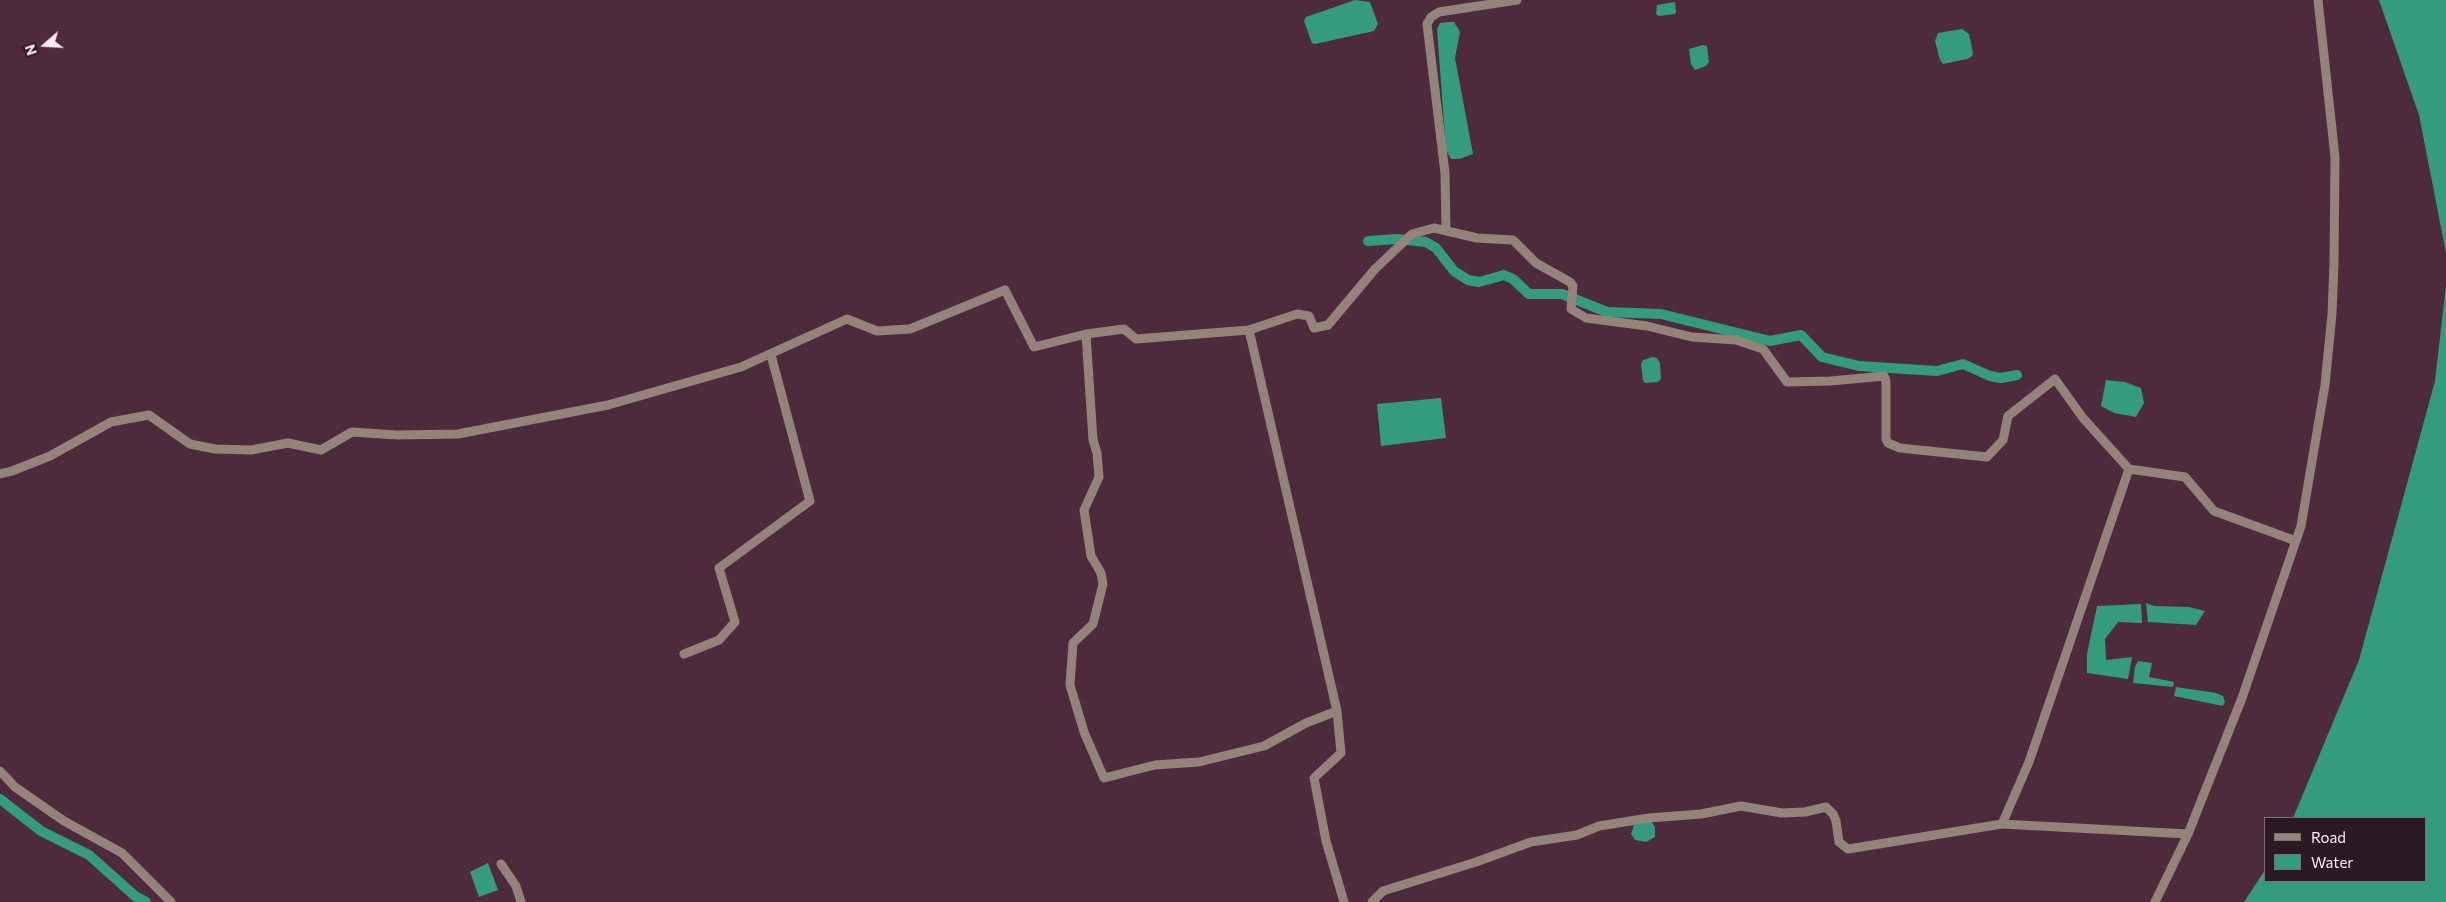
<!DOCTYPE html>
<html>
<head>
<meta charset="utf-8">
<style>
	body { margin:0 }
	#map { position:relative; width:2446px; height:902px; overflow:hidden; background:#4e2b3c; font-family:Commissioner,sans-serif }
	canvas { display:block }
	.legend { position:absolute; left:2264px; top:817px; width:162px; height:65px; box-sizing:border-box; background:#2a1a21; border:1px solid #7f6e75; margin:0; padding:6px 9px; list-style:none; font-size:15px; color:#feebf3 }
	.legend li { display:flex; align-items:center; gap:10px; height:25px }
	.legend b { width:25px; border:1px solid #7f6e75 }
	.north { position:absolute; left:20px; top:20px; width:50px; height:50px; -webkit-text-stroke:4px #2a1a21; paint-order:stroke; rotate:251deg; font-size:14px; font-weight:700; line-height:20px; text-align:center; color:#feebf3 }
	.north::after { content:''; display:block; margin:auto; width:18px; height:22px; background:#feebf3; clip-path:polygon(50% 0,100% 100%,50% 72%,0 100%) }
</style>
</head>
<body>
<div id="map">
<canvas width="2446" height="902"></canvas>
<ul class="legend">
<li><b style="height:6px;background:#948379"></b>Road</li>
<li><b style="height:14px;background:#349b7d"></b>Water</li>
</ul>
<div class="north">N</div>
</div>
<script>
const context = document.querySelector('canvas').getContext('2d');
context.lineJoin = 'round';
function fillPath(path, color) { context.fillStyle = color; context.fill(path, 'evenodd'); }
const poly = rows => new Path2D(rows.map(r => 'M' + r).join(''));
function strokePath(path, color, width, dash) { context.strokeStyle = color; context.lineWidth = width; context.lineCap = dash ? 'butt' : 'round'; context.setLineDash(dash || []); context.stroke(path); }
fillPath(poly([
	[1355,0,1370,2,1378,24,1374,31,1315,44,1312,43,1304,21,1306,17],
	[2379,0,2446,0,2446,253,2419,115],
	[1675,2,1676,12,1675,14,1659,16,1656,14,1657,5],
	[1448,22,1454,22,1460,32,1455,58,1473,154,1459,159,1451,159,1446,150,1437,29,1440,23],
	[1962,29,1969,34,1973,53,1972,56,1967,59,1943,64,1940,60,1935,41,1938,33],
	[1703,45,1707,46,1709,62,1706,66,1695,70,1691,64,1689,49],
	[2446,285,2446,902,2244,902,2265,870,2265,881,2425,881,2425,818,2293,818,2359,660,2435,381],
	[1653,357,1657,358,1660,363,1661,379,1658,382,1645,383,1643,380,1641,364,1643,360],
	[2106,380,2125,382,2141,388,2144,403,2136,417,2114,413,2101,406],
	[1441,398,1446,438,1381,446,1377,404],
	[2146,603,2154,606,2189,607,2205,611,2196,625,2148,622],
	[2141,604,2142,623,2118,622,2105,639,2106,660,2132,657,2128,679,2087,673,2087,654,2097,606],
	[2138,661,2152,663,2149,677,2174,682,2173,687,2133,683,2135,667],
	[2176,687,2216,693,2223,696,2225,702,2223,706,2174,696],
	[1651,821,1655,827,1655,837,1646,842,1635,840,1631,834,1634,825],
	[488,863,498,890,479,897,470,872]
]), '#349b7d');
strokePath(poly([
	[1368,241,1397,239,1426,242,1436,248,1454,271,1468,280,1479,282,1504,275,1513,279,1529,294,1562,294,1607,312,1661,314,1770,341,1801,335,1822,357,1859,366,1937,371,1963,364,1990,376,2001,378,2017,375],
	[0,799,41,831,89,855,135,896,146,902]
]), '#349b7d', 10);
strokePath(poly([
	[1446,230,1445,173,1427,24,1431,17,1439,12,1517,0],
	[1249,330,1337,711,1341,753,1314,778,1326,841,1344,902],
	[0,474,12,471,50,456,111,422,149,415,190,444,215,449,251,450,288,443,321,450,352,432,397,435,458,434,608,405,741,367,847,319,877,331,910,329,1005,290,1034,347,1086,334],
	[684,654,719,640,735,622,719,568,810,501,771,355],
	[1337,711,1306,723,1264,746,1199,762,1155,765,1104,778,1084,732,1070,685,1073,643,1093,624,1103,584,1101,573,1091,556,1084,510,1099,477,1097,453,1093,440,1086,334,1124,329,1136,339,1249,330,1297,314,1309,316,1314,328,1328,325,1375,269,1412,234,1434,228,1477,238,1513,240,1536,263,1570,282,1573,286,1571,309,1586,318,1647,326,1692,337,1736,340,1763,349,1787,382,1831,381,1884,376,1886,381,1886,439,1888,443,1900,448,1987,457,2003,440,2008,416,2055,379,2083,418,2129,469,2185,477,2214,511,2296,541],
	[0,771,15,787,64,821,122,853,171,902],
	[2002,824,2029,762,2129,469],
	[501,864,516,886,521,902],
	[1372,902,1383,891,1476,862,1531,842,1577,835,1599,826,1649,818,1701,814,1741,806,1782,813,1805,812,1826,807,1833,814,1836,821,1839,842,1848,849,2002,824,2188,834],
	[2155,902,2188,834,2242,698,2301,526,2325,385,2332,314,2334,263,2335,157,2318,0]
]), '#948379', 9);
</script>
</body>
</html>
